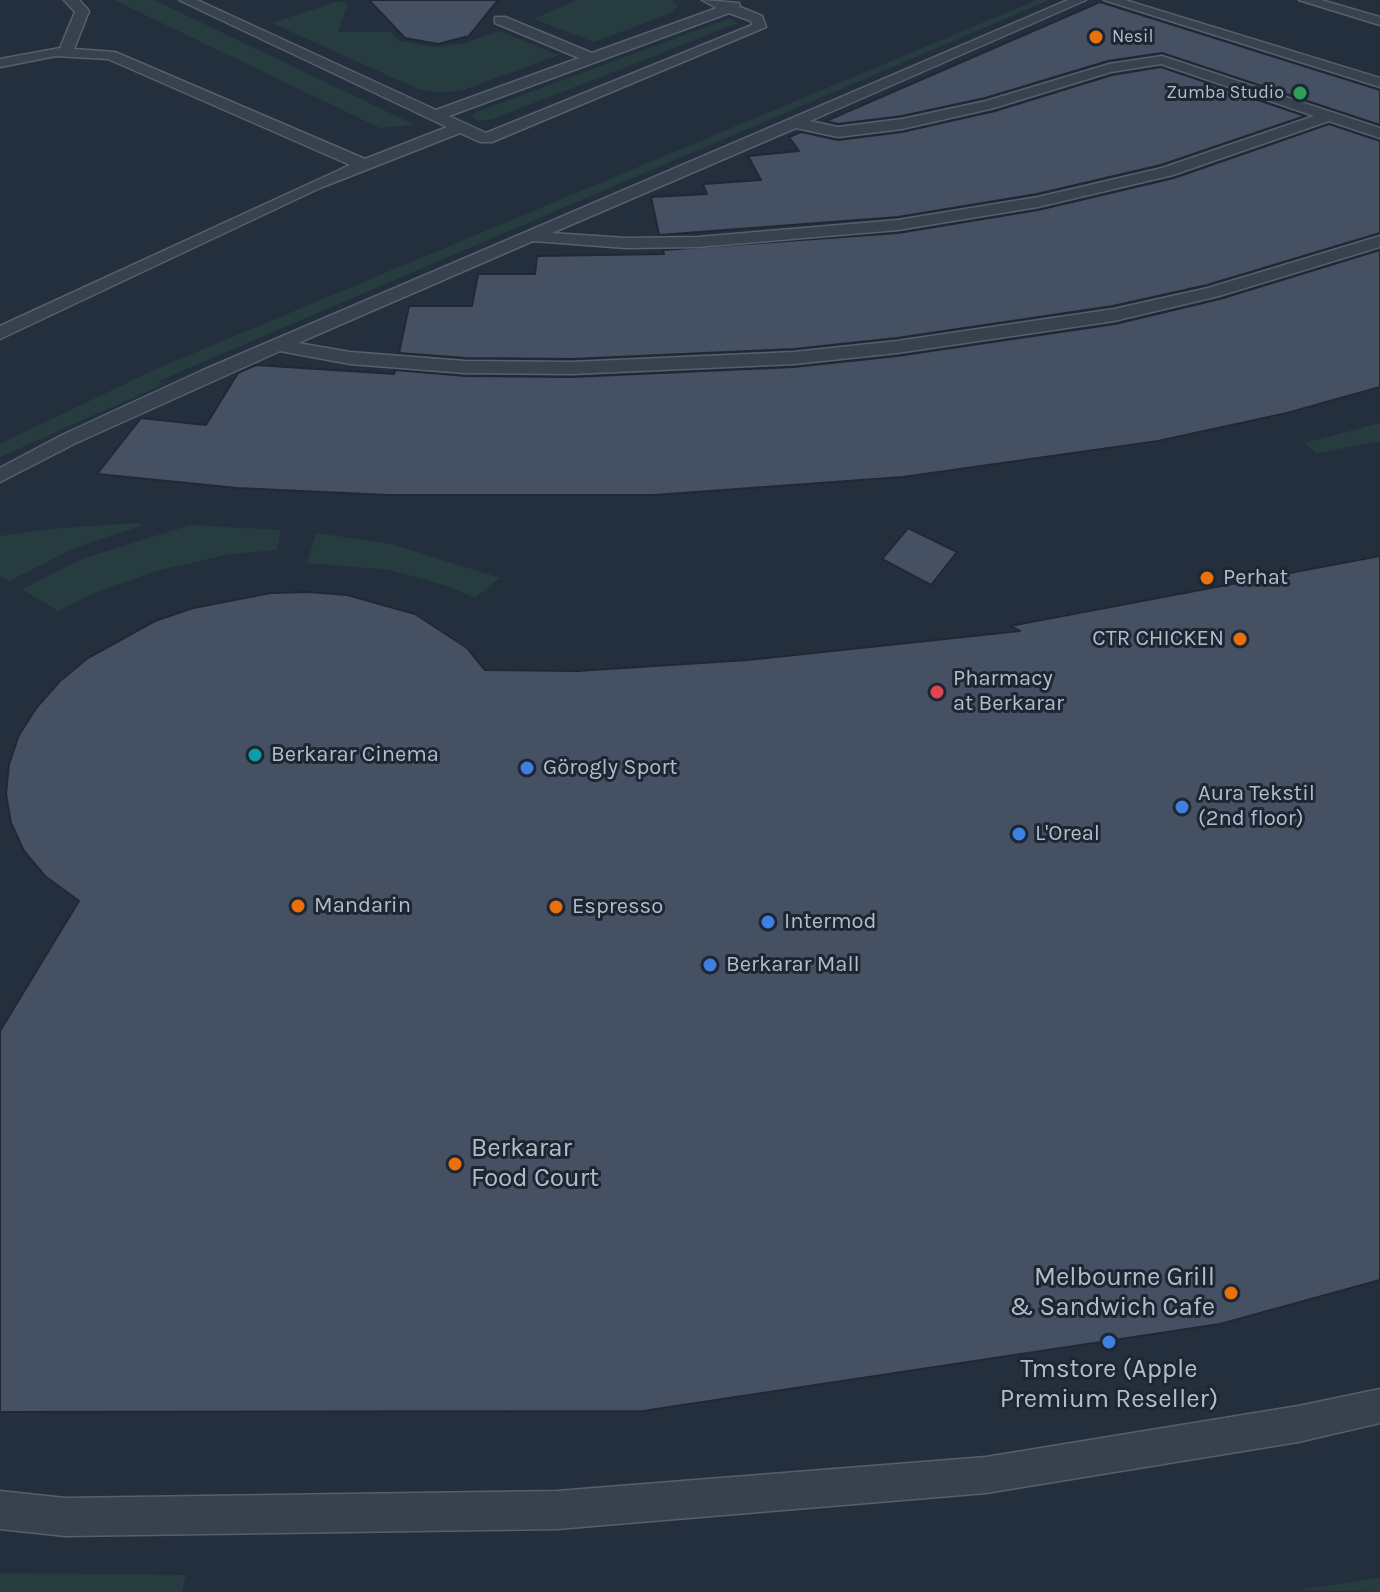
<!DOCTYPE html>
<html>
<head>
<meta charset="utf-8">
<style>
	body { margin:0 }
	canvas { display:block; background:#242f3e }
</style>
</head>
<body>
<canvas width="1380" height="1592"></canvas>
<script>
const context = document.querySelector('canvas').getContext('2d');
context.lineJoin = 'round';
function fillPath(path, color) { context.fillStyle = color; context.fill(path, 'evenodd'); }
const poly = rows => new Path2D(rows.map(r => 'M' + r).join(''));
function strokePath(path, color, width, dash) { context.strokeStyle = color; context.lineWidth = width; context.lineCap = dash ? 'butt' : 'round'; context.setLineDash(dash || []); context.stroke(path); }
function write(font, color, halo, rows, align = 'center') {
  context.font = font + ' Karla,sans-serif'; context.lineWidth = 6; context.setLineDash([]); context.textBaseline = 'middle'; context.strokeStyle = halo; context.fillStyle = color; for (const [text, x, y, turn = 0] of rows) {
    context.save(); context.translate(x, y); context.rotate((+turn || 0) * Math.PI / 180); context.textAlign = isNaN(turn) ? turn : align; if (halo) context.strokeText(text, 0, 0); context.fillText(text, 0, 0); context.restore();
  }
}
fillPath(poly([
	[114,0,154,0,415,125,380,128],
	[577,0,672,0,678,6,671,13,594,42,534,19],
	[1037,0,1049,0,184,370,159,381,164,384,0,457,0,444,156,369],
	[339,1,348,4,338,32,391,32,400,41,435,47,462,44,499,31,558,55,464,90,439,93,418,89,272,23],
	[730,18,738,23,493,119,480,121,472,117,477,112],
	[1380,423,1380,441,1317,453,1305,443],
	[140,523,143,525,74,548,9,581,0,576,0,536,61,528],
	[190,525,281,530,277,550,230,554,156,571,94,593,58,611,22,589,85,558],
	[316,533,391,544,500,578,475,598,448,586,390,570,307,563],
	[0,1573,186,1575,182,1592,0,1592],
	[1380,1578,1380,1592,1298,1590]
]), '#263c3f');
const building = poly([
	[369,0,498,0,469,36,438,44,405,38,369,0],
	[1100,2,1380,90,1380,125,1162,53,1108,61,985,98,902,116,838,124,826,121,1100,2],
	[1161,67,1305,116,1161,165,1037,194,898,217,659,235,651,197,707,194,703,184,761,180,748,156,799,151,789,137,801,132,838,140,902,132,995,111,1112,75,1161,67],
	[1329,124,1380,141,1380,233,1207,285,1113,306,897,338,794,349,572,359,465,358,399,353,409,306,472,306,478,274,535,274,537,256,664,254,663,250,898,233,1038,210,1174,178,1329,124],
	[1380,250,1380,387,1287,413,1158,441,903,477,654,495,387,495,237,488,97,474,141,418,206,425,238,373,256,365,394,374,395,370,465,376,572,377,794,367,897,356,1115,324,1220,299,1380,250],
	[908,528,957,552,931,585,882,559,908,528],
	[1380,556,1380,1280,1220,1324,643,1411,0,1412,0,1031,79,901,45,876,24,851,11,823,6,794,9,764,19,735,37,707,60,681,88,658,155,621,193,608,271,593,309,592,347,595,415,614,467,648,485,670,577,671,748,660,1020,631,1010,626,1380,556]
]);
fillPath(building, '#455162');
strokePath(building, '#1f2835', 2);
const lane = poly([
	[64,0,79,0,89,11,74,49,115,52,365,159,447,127,179,0,197,0,436,110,579,58,495,23,495,17,505,17,592,53,717,8,702,0,739,3,740,7,762,16,766,27,492,142,480,142,460,133,320,188,0,339,0,326,350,165,108,59,56,56,0,67,0,59,60,48,75,12,64,0],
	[729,13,751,21,752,25,486,133,449,116,729,13],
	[1068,0,1086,0,810,121,838,127,902,119,986,101,1109,64,1162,56,1380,128,1380,138,1329,121,1173,175,1038,207,898,230,698,247,626,248,533,241,298,343,350,352,465,361,572,362,794,352,897,341,1114,309,1208,288,1380,236,1380,247,1219,296,1114,321,897,353,794,364,572,374,465,373,350,364,280,351,76,443,0,482,0,468,62,435,201,371,1068,0],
	[1161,64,1314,116,1162,168,1038,197,898,220,698,237,626,238,552,233,796,128,838,137,902,129,994,108,1111,72,1161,64],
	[1104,0,1125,0,1380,78,1380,87,1104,0],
	[1299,0,1321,0,1380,17,1380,25,1299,0],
	[1380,1389,1380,1423,1298,1442,986,1493,557,1529,65,1536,0,1529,0,1491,65,1498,557,1491,986,1457,1298,1406,1380,1389]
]);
strokePath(lane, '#565f6c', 3);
fillPath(lane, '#38414e');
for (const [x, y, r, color] of [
	[1096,37,8,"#e8710a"],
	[1300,93,8,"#2e9e5b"],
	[1207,578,8,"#e8710a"],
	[1240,639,8,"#e8710a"],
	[937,692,8,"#e0444e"],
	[255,755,8,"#0f9aa8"],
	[527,768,8,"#3f7fe0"],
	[1182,807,8,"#3f7fe0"],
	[1019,834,8,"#3f7fe0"],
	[298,906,8,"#e8710a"],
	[556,907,8,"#e8710a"],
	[768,922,8,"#3f7fe0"],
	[710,965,8,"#3f7fe0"],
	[455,1164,8,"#e8710a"],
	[1231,1293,8,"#e8710a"],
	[1109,1342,8,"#3f7fe0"]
]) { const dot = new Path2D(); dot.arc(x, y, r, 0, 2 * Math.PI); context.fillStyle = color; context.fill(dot); strokePath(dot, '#1d2633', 3); }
write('18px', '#b4bcc9', '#1d2633', [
	["Nesil",1112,37],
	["Zumba Studio",1284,93,"right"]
], 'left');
write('22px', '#b4bcc9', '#1d2633', [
	["Perhat",1223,578],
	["CTR CHICKEN",1224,639,"right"],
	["Pharmacy",953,679],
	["at Berkarar",953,704],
	["Berkarar Cinema",271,755],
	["Görogly Sport",543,768],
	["Aura Tekstil",1198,794],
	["(2nd floor)",1198,819],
	["L'Oreal",1035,834],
	["Mandarin",314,906],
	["Espresso",572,907],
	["Intermod",784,922],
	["Berkarar Mall",726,965]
], 'left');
write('26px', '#b4bcc9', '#1d2633', [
	["Berkarar",471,1149],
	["Food Court",471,1179],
	["Melbourne Grill",1215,1278,"right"],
	["& Sandwich Cafe",1215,1308,"right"],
	["Tmstore (Apple",1109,1370,"center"],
	["Premium Reseller)",1109,1400,"center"]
], 'left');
</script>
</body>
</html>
